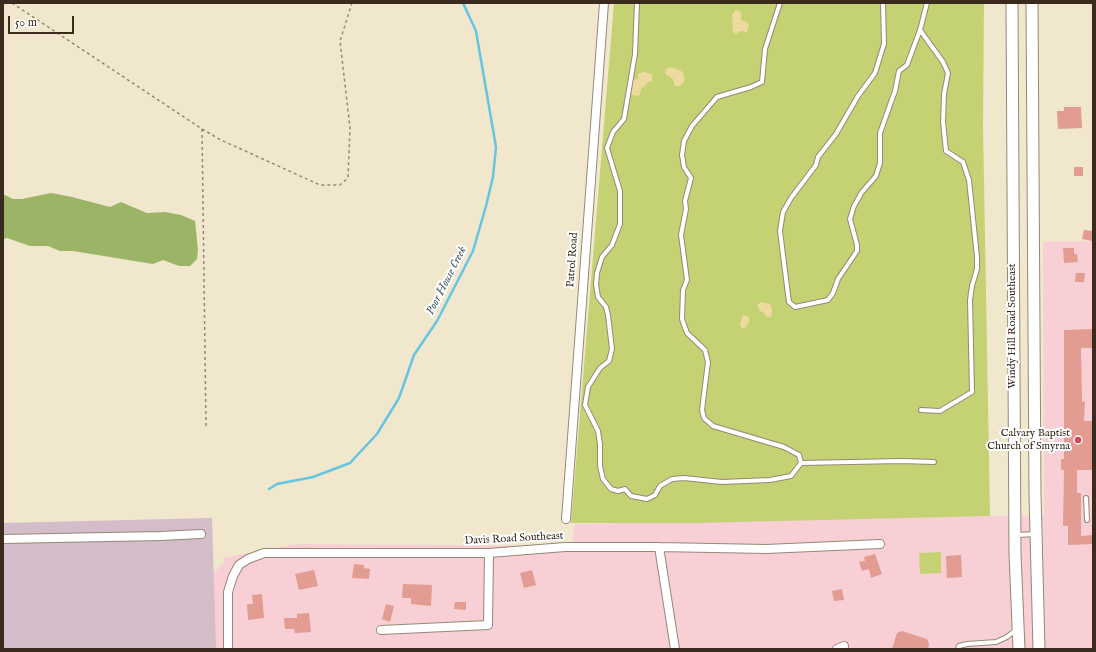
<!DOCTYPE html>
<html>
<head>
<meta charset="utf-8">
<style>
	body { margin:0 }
	#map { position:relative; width:1096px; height:652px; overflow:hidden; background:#f1e7cd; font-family:"IM FELL English",serif }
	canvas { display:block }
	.frame { position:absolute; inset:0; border:4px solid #3b2a1e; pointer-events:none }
	.scale { position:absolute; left:8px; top:16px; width:66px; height:18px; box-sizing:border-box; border:2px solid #3b2a1e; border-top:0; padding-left:5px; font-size:12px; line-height:14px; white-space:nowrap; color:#3b2a1e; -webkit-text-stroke:3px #fff; paint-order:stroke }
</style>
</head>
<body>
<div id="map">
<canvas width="1096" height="652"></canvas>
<div class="frame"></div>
<div class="scale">50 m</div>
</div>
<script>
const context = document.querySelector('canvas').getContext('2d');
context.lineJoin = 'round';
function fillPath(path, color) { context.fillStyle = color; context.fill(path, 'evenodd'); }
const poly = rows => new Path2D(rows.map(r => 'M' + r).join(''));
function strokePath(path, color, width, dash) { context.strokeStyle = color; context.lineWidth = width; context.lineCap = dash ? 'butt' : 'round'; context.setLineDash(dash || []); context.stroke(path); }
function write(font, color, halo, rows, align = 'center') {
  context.font = font + ' "IM FELL English",serif'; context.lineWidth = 4; context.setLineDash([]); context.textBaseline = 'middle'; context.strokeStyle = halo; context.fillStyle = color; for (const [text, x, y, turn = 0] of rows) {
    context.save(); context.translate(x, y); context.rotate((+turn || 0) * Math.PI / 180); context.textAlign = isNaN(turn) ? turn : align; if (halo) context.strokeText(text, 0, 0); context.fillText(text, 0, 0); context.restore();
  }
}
fillPath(poly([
	[1093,241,1093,649,133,649,225,562,223,558,298,544,572,546,575,524,1044,515,1043,242]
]), '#f7cfd4');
fillPath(poly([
	[212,518,216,649,3,649,3,523]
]), '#d2bdc8');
fillPath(poly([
	[614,3,984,3,983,126,990,516,696,523,571,523],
	[941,552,941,573,920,574,919,553]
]), '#c5d274');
fillPath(poly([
	[51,193,72,197,110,207,121,202,147,213,165,212,181,215,195,221,198,250,197,259,190,266,179,266,163,260,153,264,73,251,60,251,48,246,30,246,7,238,3,239,3,194,13,199,22,199]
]), '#9cb466');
fillPath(poly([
	[736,10,741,12,741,20,747,22,749,25,747,32,740,31,736,34,733,32,732,15],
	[671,67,681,71,684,74,684,82,680,86,675,86,673,79,665,74,666,69],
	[644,72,652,74,652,81,648,82,644,87,642,87,639,96,632,95,630,90,632,80,638,79,638,74],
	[761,302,770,304,772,311,771,317,767,317,763,312,760,311,757,305],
	[743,315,749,317,749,322,746,327,742,329,740,324]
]), '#eeda9e');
strokePath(poly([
	[269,489,277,484,313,477,350,463,377,434,399,398,414,355,437,321,473,251,486,206,493,177,496,147,476,31,463,3]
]), '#65c6e3', 2.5);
fillPath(poly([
	[1064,107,1081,107,1082,128,1058,129,1057,111,1064,111],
	[1074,167,1083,167,1083,176,1074,176],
	[1084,230,1093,231,1092,241,1082,239],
	[1063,248,1074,248,1074,254,1077,254,1078,262,1064,263],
	[1076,273,1085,273,1084,282,1075,282],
	[1093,329,1093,348,1081,348,1082,402,1085,401,1084,421,1093,421,1093,470,1077,470,1077,493,1081,493,1081,536,1093,535,1093,544,1068,545,1068,526,1063,526,1064,470,1061,470,1061,459,1064,459,1064,330],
	[875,554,882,574,871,578,869,569,862,571,859,562,865,561,864,557],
	[961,555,962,577,947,578,946,556],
	[354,564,364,565,364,568,370,569,369,579,352,578],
	[314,570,318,586,299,590,295,574],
	[532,570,536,585,524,588,520,573],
	[403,584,432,585,431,606,411,604,411,598,402,598],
	[842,589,844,600,834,601,832,591],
	[262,594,264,618,248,620,247,604,253,604,252,595],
	[455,602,466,602,466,610,454,609],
	[386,604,394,606,390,622,382,619],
	[309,613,311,632,295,633,294,629,285,629,284,618,297,618,297,614],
	[902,631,927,639,929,644,928,649,892,649,897,633]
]), '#e29c91');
const lane = poly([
	[637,3,635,54,624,119,613,132,607,148,620,191,620,224,612,245,602,257,597,273,596,284,598,297,606,307,608,315,612,349,609,361,600,368,588,387,585,405,598,431,600,444,600,466,603,479,611,489,618,491,625,489,631,496,647,499,655,495,660,486,672,479,684,478,722,482,770,480,791,476,801,463,799,455,784,447,713,426,704,418,702,410,708,362,705,350,687,333,682,319,683,290,687,280,681,235,686,209,685,201,691,178,684,167,682,155,684,141,692,126,717,97,751,87,762,82,765,49,780,3],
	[883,3,884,44,875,73,858,96,836,134,818,157,816,165,791,198,783,212,780,231,785,271,789,302,795,307,828,300,833,293,838,279,857,251,857,245,850,219,854,206,862,192,876,176,880,163,880,133,895,91,899,71,907,65,920,30],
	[921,410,940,411,972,392,970,300,972,286,977,269,977,257,969,180,963,162,946,151,943,122,944,94,948,73,943,62,920,30,927,3],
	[801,463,901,461,934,462],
	[1086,498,1087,520],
	[1017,535,1036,534],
	[958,649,959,646,967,644,996,642,1007,637,1017,629]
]);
const street = poly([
	[566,519,604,3],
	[3,539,161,536,201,534],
	[659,547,675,649],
	[381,630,488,625,489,553],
	[228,649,228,592,233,576,239,565,248,559,264,553,489,553,565,547,659,547,766,549,880,544],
	[837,649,844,646]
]);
const secondary = poly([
	[1012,3,1015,554,1019,649],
	[1032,3,1035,494,1039,649]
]);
strokePath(lane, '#968876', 6);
strokePath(street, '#968876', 10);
strokePath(secondary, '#968876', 13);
strokePath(poly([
	[12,3,202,129,221,140,320,185,340,185,348,178,350,128,340,41,352,3],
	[202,129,206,426]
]), '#968876', 1.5, [3, 3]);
strokePath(lane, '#fff', 4);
strokePath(street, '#fff', 8);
strokePath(secondary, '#fff', 11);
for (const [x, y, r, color] of [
	[1078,440,4,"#d1495b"]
]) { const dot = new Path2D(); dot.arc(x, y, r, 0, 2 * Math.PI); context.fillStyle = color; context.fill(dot); strokePath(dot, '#fff', 1.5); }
write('11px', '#3b2a1e', '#fff', [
	["Patrol Road",573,260,-86],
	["Windy Hill Road Southeast",1013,326,-90],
	["Davis Road Southeast",514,539,-3]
]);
write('11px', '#3b2a1e', '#fff', [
	["Calvary Baptist",1070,434],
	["Church of Smyrna",1070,447]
], 'right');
write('italic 12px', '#4a6163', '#fff', [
	["Poor House Creek",447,281,-63]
]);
</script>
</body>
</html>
